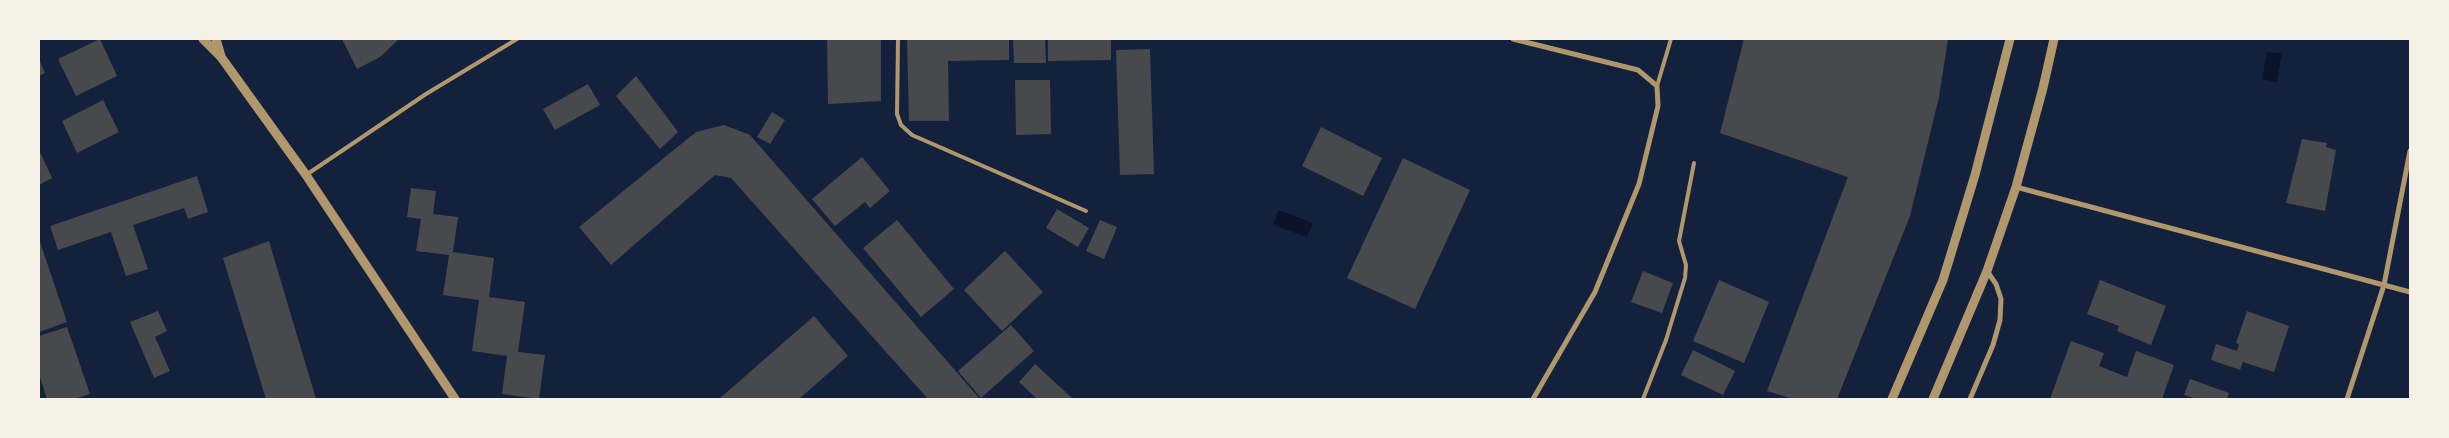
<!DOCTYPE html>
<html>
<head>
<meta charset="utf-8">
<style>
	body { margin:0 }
	#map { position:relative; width:2449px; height:438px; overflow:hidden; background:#14213d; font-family:"Titillium Web",sans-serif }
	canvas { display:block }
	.frame { position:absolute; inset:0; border:40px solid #f6f1e7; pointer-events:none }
</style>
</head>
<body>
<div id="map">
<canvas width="2449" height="438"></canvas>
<div class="frame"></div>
</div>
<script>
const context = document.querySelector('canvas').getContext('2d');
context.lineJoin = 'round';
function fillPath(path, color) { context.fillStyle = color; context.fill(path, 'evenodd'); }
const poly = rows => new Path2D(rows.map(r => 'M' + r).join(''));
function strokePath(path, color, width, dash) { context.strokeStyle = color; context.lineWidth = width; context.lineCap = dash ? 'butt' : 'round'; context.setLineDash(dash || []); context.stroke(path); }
fillPath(poly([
	[2267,52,2282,53,2277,82,2262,79],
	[1278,210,1313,223,1307,237,1273,225]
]), '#0b132b');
fillPath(poly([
	[100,39,117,76,76,96,58,59],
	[342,39,399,39,380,57,357,69],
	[827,39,881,39,881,101,828,104],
	[907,39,1009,39,1009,60,948,61,949,121,909,121],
	[1013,39,1045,39,1046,63,1014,63],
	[1048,39,1111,39,1111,60,1048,61],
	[1744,39,1948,39,1939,97,1910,216,1837,399,1793,399,1767,391,1848,177,1720,133],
	[1150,49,1154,174,1120,175,1116,50],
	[39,59,45,73,39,76],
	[636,76,678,132,660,149,616,96],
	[1015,80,1050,80,1051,134,1016,135],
	[588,84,600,105,555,130,543,109],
	[103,100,119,132,77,153,62,121],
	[772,112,785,120,770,144,757,137],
	[724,125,750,135,980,399,928,399,731,178,715,175,611,265,579,227,696,132],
	[1321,127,1382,158,1363,196,1302,166],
	[2302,139,2327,143,2326,147,2336,150,2325,211,2286,203],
	[39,150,52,178,39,185],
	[862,157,890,191,870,208,865,202,835,226,812,199],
	[1403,158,1470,190,1415,309,1347,278],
	[197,176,208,212,188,219,184,208,133,225,148,269,126,276,111,232,58,250,50,226],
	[411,188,436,191,433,214,458,217,453,252,494,258,489,297,525,302,518,352,545,355,539,399,502,394,507,356,472,351,479,300,443,295,449,255,416,251,421,219,407,217],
	[1057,209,1089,228,1078,247,1046,228],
	[897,220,954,289,921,317,863,248],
	[1100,220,1117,227,1104,259,1086,251],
	[39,239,67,322,39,332],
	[269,241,316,399,266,399,223,258],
	[1005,251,1043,292,1002,331,964,290],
	[1643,271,1673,283,1662,313,1631,302],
	[1719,280,1769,302,1744,363,1693,341],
	[2100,280,2166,306,2151,345,2117,331,2119,326,2087,314],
	[158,311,167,331,155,337,170,371,154,378,130,322],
	[2247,311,2289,326,2274,372,2243,362,2240,370,2211,360,2216,344,2237,351,2239,344,2236,343],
	[814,316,848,356,799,399,719,399],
	[1011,325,1034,351,981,398,958,371],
	[67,327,90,394,74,399,47,399,39,374,39,336],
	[2071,341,2104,353,2099,366,2127,377,2136,351,2174,365,2162,399,2050,399],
	[1693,350,1735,371,1723,395,1681,375],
	[1035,364,1073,399,1037,399,1019,382],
	[2190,379,2229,393,2227,399,2197,399,2184,395]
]), '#48494c');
strokePath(poly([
	[898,39,897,114,901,125,912,135,1086,211],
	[1657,86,1671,39],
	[306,175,426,94,517,39],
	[1643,399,1666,340,1685,278,1686,265,1679,241,1694,163]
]), '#b1986c', 4);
strokePath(poly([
	[1513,39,1638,70,1657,86,1658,106,1639,184,1595,292,1533,399],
	[2016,187,2410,292],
	[1970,399,1993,345,2000,320,2001,299,1996,284,1987,271],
	[2347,399,2384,285,2410,151]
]), '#b1986c', 5);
strokePath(poly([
	[203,39,221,57,306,175,455,399],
	[216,39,221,56],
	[1892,399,1943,280,1975,175,2010,39],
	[1933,399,1987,271,2016,187,2043,88,2054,39]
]), '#b1986c', 9);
</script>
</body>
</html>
